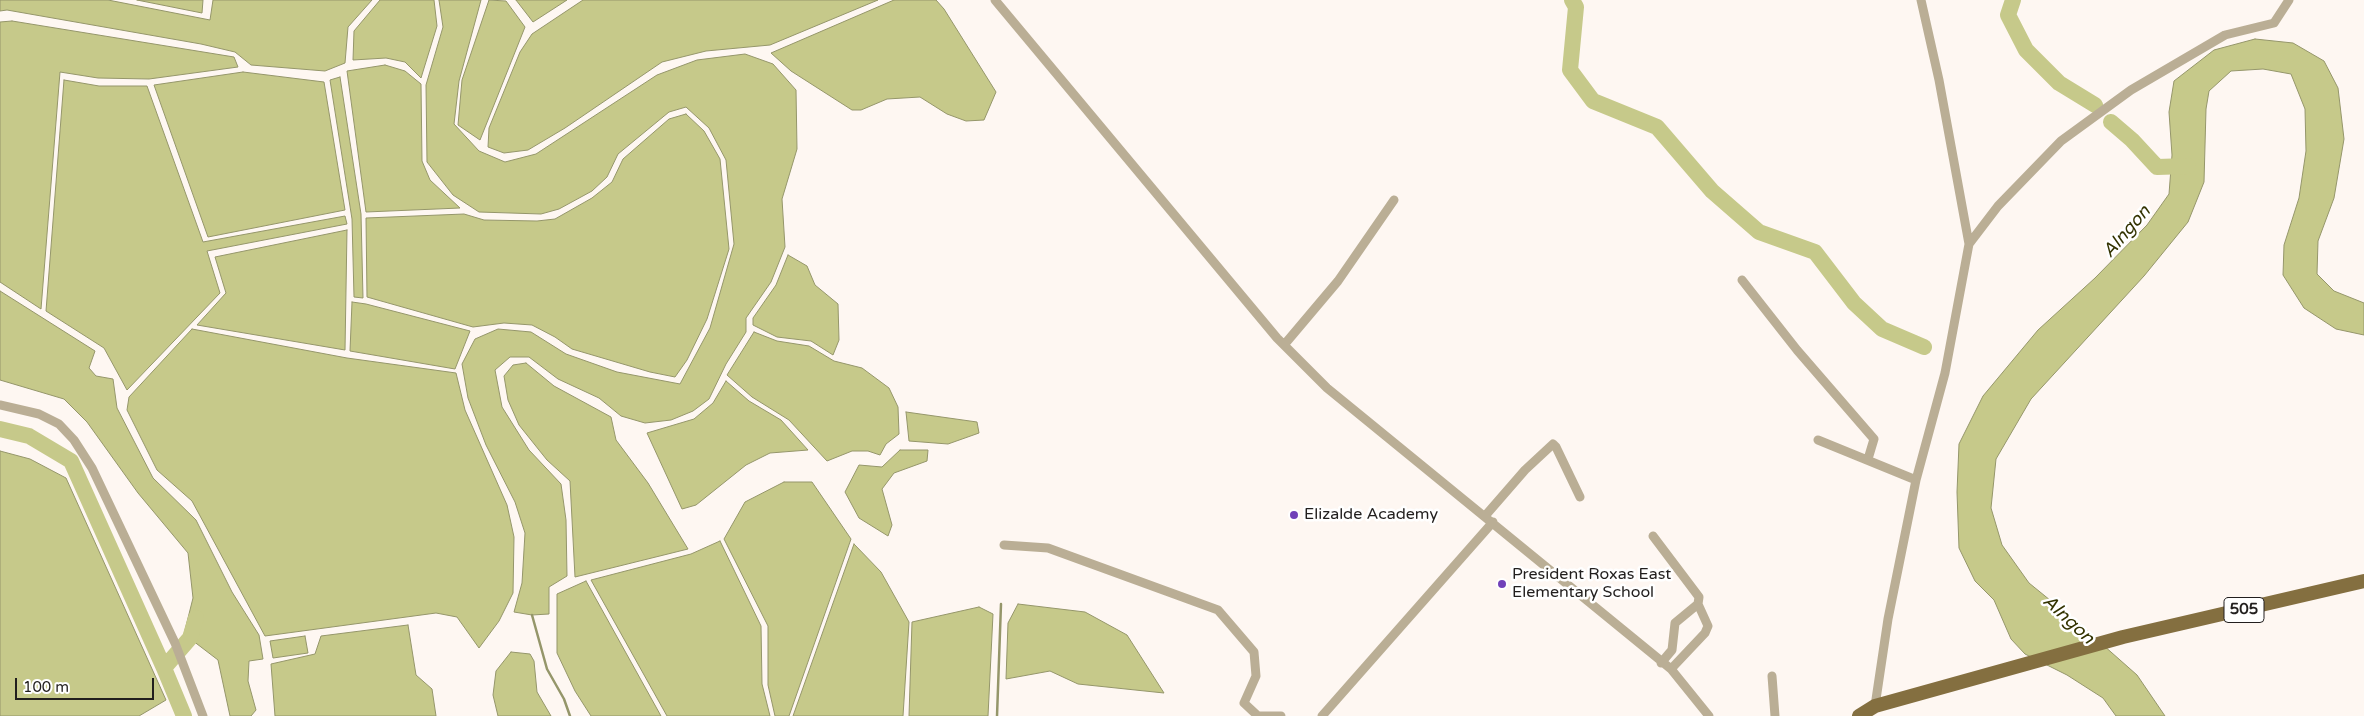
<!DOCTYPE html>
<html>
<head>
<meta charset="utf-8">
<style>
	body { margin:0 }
	#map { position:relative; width:2364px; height:716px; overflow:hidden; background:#fef7f2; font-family:"Varela Round",sans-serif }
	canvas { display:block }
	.scale { position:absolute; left:15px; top:678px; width:139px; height:22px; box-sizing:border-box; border:2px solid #221f1e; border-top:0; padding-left:6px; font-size:15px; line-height:18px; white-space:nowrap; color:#221f1e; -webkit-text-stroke:4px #fff; paint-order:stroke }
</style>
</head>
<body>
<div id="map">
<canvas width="2364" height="716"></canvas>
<div class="scale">100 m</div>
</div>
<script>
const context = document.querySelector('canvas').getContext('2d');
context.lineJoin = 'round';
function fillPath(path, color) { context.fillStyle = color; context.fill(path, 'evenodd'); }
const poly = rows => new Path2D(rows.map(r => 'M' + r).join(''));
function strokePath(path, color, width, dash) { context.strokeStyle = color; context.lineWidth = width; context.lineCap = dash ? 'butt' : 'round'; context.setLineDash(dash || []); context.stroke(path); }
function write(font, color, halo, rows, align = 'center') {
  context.font = font + ' "Varela Round",sans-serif'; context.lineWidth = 5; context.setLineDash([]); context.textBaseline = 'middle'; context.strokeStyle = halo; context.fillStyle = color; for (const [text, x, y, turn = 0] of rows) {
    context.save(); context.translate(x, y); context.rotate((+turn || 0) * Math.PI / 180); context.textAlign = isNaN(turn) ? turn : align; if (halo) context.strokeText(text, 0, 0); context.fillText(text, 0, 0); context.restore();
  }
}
const water = poly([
	[0,0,108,0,210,20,213,0,372,0,348,27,345,63,325,71,251,65,235,52,201,44,7,10,0,11,0,0],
	[137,0,203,0,202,13,137,0],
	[380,0,434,0,437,26,421,78,405,62,386,58,353,60,354,31,380,0],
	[439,0,481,0,459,81,454,124,479,151,505,162,536,154,657,75,697,60,745,54,773,64,796,90,797,149,782,199,785,247,771,282,746,318,746,332,726,364,709,399,693,411,671,420,645,423,621,416,599,398,558,379,529,357,510,357,495,370,502,407,529,450,561,484,566,520,567,576,549,587,549,614,532,615,514,612,522,583,525,533,515,502,486,445,468,398,462,364,475,339,498,329,531,332,566,354,617,372,680,384,710,328,734,244,726,160,709,128,686,107,669,112,618,154,607,177,592,191,559,209,541,214,479,212,453,195,427,162,426,85,443,27,439,0],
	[489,0,506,1,525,27,480,140,458,125,462,80,489,0],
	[516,0,567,0,533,22,516,0],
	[583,0,878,0,770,45,706,51,662,62,565,128,528,150,504,153,488,147,489,128,520,52,532,34,583,0],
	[894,0,936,0,944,9,996,92,984,120,966,121,947,114,920,97,887,99,861,110,852,110,791,71,771,53,894,0],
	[12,21,234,57,238,67,149,79,98,78,60,72,41,309,0,282,0,22,12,21],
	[2255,39,2293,43,2324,61,2338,88,2344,139,2334,198,2318,241,2317,274,2334,291,2364,303,2364,335,2336,329,2304,308,2283,275,2284,245,2299,198,2306,151,2305,109,2291,74,2263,69,2231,71,2209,91,2206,109,2204,182,2188,222,2144,276,2031,399,1996,459,1991,508,2002,545,2029,583,2077,622,2137,675,2165,716,2116,716,2103,698,2067,675,2025,654,2011,639,1994,600,1975,581,1959,548,1957,492,1959,444,1983,396,2038,330,2095,278,2147,225,2169,194,2172,155,2169,112,2174,81,2214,50,2255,39],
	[385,65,405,71,421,84,422,161,430,180,460,208,366,212,347,71,385,65],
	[243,72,324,82,345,210,208,237,154,85,243,72],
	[340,77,361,214,363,298,354,297,352,219,330,80,340,77],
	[64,80,99,86,147,86,203,242,345,216,347,224,207,251,220,293,127,390,104,348,46,311,64,80],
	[686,114,704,131,720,159,729,249,707,319,687,360,675,377,650,372,572,349,555,337,532,325,504,323,473,327,367,297,366,218,464,214,484,220,537,221,555,219,592,198,612,182,623,159,669,119,686,114],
	[347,230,345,350,197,325,226,293,215,257,347,230],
	[788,255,807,266,815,285,838,304,839,340,833,355,811,341,777,337,753,325,753,318,776,285,788,255],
	[0,291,95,351,89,368,96,376,113,379,117,408,153,478,196,520,232,592,259,635,263,659,249,661,248,681,256,710,251,716,230,716,218,660,184,634,193,598,188,553,138,493,87,422,64,399,0,380,0,291],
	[352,302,366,304,470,331,455,369,350,351,352,302],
	[192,329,347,358,456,373,465,410,507,505,514,537,513,593,499,621,479,648,457,617,436,613,265,636,192,501,157,470,127,410,129,397,192,329],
	[754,332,777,341,809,346,834,361,862,368,889,388,898,407,899,434,886,444,880,455,868,451,852,451,827,461,789,420,752,397,727,375,754,332],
	[526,363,554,386,611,417,616,440,648,483,688,549,575,577,570,481,547,460,519,425,508,400,504,376,513,365,526,363],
	[726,381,749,401,781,420,808,450,770,453,746,465,696,505,682,509,647,433,694,419,713,403,726,381],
	[906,412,977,422,979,433,948,444,909,441,906,412],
	[900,450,928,450,927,461,894,473,882,489,892,525,888,536,859,518,845,492,859,465,882,467,900,450],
	[0,451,30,459,66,478,166,700,139,716,0,716,0,451],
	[784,482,812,482,851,539,789,716,775,716,768,685,768,626,724,539,745,502,784,482],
	[720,541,761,626,762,684,770,716,667,716,591,580,691,554,720,541],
	[854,544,881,572,909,622,903,716,793,716,854,544],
	[586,581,661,716,591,716,575,691,557,653,557,594,586,581],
	[1018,604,1085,612,1127,635,1164,693,1078,684,1050,671,1006,679,1008,623,1018,604],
	[979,607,993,614,988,716,909,716,912,622,979,607],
	[408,625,416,675,432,689,436,716,275,716,271,664,315,654,321,636,408,625],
	[305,636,308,653,273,658,270,641,305,636],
	[511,652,530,654,534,661,537,692,551,716,498,716,493,695,496,671,511,652]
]);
fillPath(water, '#c6c98a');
strokePath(water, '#95966a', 1);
strokePath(poly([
	[532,615,547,669,564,699,570,716],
	[997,716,1001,604]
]), '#95966a', 2.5);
strokePath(poly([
	[1572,0,1576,7,1570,70,1593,101,1657,127,1712,191,1759,232,1815,252,1854,303,1882,329,1924,347],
	[2013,0,2008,15,2026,50,2059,83,2095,105],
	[2111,122,2132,140,2157,167,2188,166],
	[0,429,29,436,71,461,164,668],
	[184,716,164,668,190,638,196,618]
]), '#c6c98a', 16);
strokePath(poly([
	[995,0,1277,338,1327,388,1671,669,1709,716],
	[1969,244,1998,206,2061,141,2131,90,2225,35,2274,23,2289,0],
	[1742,280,1797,350,1874,439,1868,459],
	[1284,345,1338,281,1394,200],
	[0,405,39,414,59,424,74,440,92,468,175,643,203,716],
	[1818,440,1916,480],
	[1485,516,1525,470,1553,444,1556,447,1580,497],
	[1653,536,1699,597,1698,604],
	[1004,545,1048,548,1218,610,1254,652,1256,676,1244,703,1258,716,1281,716],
	[1661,663,1672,650,1675,623,1698,604,1708,626,1705,633,1671,669],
	[1772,676,1775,716],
	[1875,706,1888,619,1916,480,1945,373,1969,244,1939,80,1921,0],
	[1322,716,1493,522]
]), '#baae95', 9);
strokePath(poly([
	[1859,716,1875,706,2123,637,2364,581]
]), '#846f40', 14);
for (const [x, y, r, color] of [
	[1294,515,5,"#7141b9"],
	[1502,584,5,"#7141b9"]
]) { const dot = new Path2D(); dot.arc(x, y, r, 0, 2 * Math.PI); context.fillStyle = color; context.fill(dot); strokePath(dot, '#fff', 2); }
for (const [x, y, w] of [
	[2244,610,40]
]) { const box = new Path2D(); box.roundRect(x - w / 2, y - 12.5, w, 25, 4); context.fillStyle = '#fff'; context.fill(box); strokePath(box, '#221f1e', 1); }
write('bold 15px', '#221f1e', null, [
	["505",2244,610]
]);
write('16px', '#221f1e', '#fff', [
	["Elizalde Academy",1304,515],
	["President Roxas East",1512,575],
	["Elementary School",1512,593]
], 'left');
write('italic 18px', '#333301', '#fff', [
	["Alngon",2127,232,-49],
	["Alngon",2068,620,43]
]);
</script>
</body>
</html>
